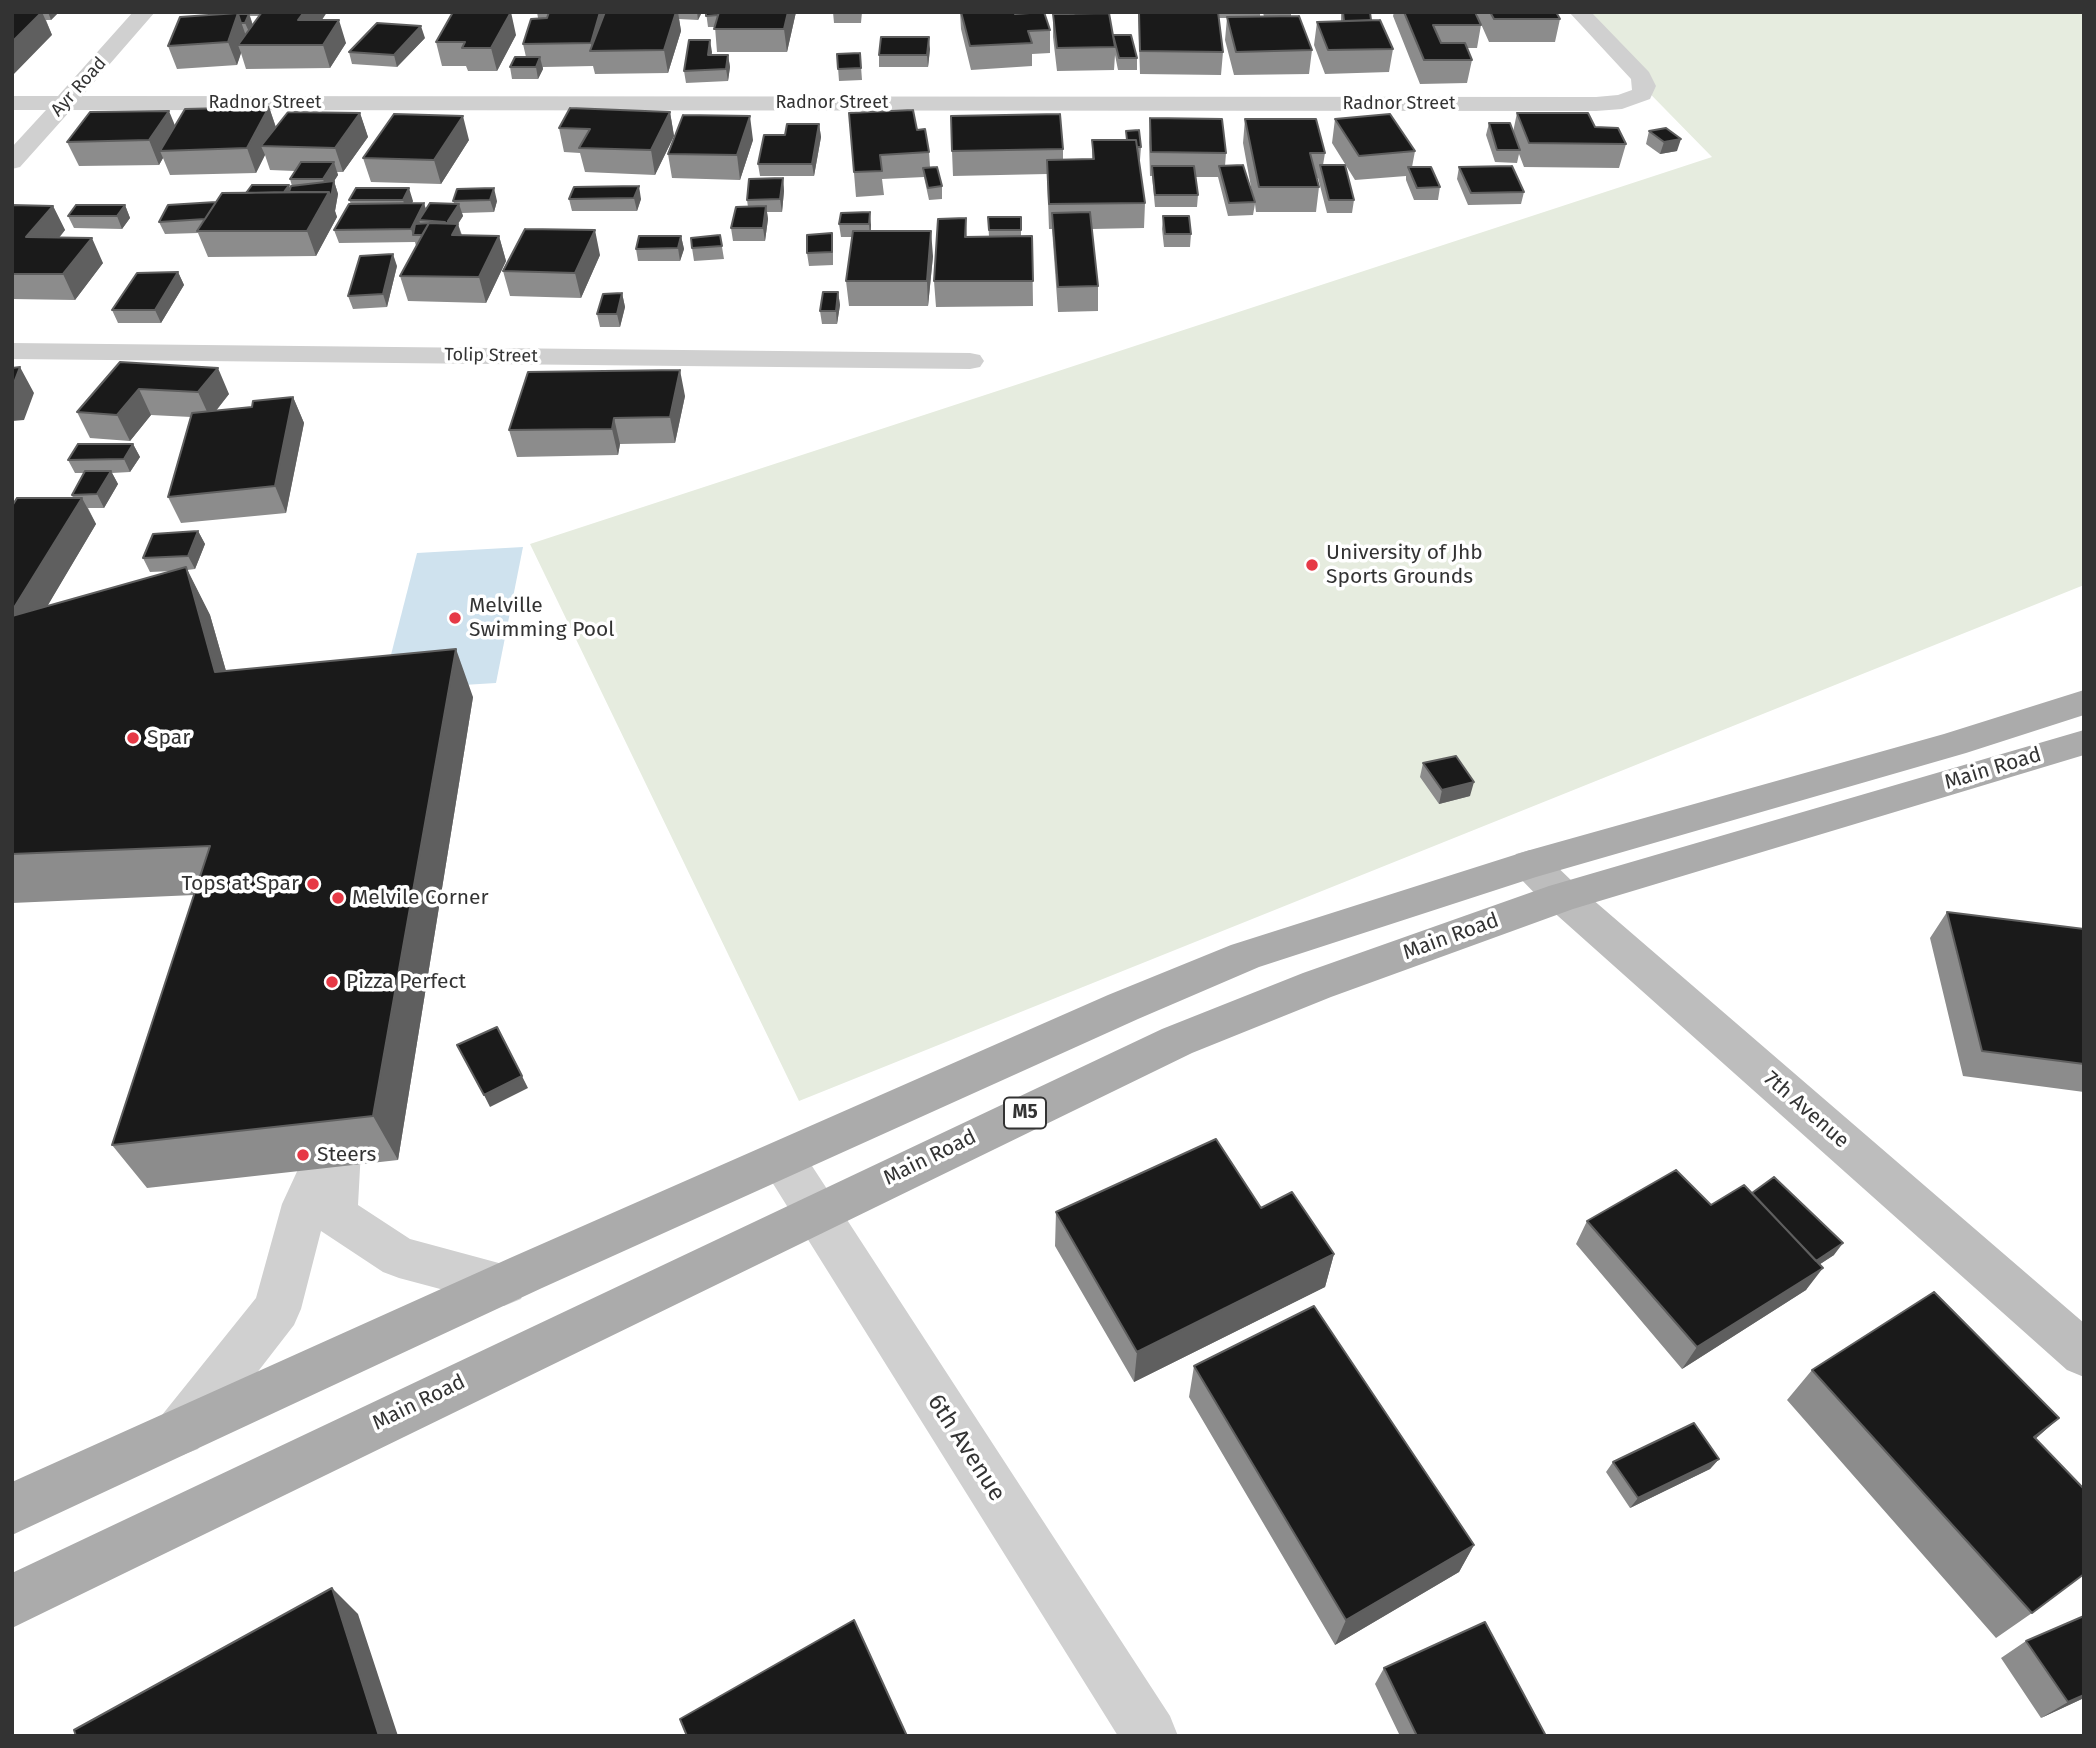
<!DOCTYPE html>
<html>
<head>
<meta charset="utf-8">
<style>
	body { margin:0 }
	#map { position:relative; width:2096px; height:1748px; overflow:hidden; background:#fff; font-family:"Fira Sans",sans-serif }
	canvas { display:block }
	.frame { position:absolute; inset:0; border:14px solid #333; pointer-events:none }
</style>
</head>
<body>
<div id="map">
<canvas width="2096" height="1748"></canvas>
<div class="frame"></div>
</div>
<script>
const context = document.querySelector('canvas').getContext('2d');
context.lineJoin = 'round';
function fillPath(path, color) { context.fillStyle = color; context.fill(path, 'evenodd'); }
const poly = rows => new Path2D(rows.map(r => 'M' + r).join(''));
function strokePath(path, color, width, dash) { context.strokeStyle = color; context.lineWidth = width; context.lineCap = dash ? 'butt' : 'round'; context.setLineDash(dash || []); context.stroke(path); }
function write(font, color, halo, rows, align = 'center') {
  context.font = font + ' "Fira Sans",sans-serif'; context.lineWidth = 7; context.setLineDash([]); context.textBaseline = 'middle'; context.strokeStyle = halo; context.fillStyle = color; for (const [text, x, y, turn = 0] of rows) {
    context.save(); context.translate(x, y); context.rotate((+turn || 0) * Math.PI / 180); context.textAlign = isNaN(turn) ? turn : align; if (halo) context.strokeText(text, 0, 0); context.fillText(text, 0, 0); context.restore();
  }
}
fillPath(poly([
	[1570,12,2084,12,2084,585,799,1101,530,544,1712,157]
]), '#e6ecdf');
fillPath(poly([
	[523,547,496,683,382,690,417,553]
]), '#cfe2ee');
fillPath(poly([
	[340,1105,355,1111,362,1124,356,1139,361,1150,358,1205,410,1239,521,1269,527,1284,521,1299,504,1306,399,1278,383,1272,321,1231,301,1309,294,1325,198,1449,180,1456,162,1449,155,1432,162,1415,256,1298,282,1204,325,1111,340,1105]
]), '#d0d0d0');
fillPath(poly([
	[133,12,155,12,82,96,1596,97,1618,95,1632,90,1631,79,1569,12,1591,12,1649,72,1656,86,1650,99,1622,109,1596,111,71,110,20,167,12,169,12,147,46,110,12,110,12,96,58,96,133,12],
	[12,343,970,353,980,355,984,361,980,367,970,369,12,359,12,343],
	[783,1141,799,1146,1170,1716,1178,1736,1118,1736,767,1174,761,1160,767,1146,783,1141]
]), '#d0d0d0');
fillPath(poly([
	[1530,850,1544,854,1577,886,2084,1323,2084,1377,2067,1370,1549,908,1516,874,1511,864,1516,854,1530,850]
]), '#bdbdbd');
fillPath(poly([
	[2084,690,2084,715,1966,753,1536,877,1259,967,1138,1019,542,1288,12,1535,12,1482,510,1258,1108,995,1231,945,1530,850,1944,734,2084,690],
	[2084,730,2084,755,1573,909,1331,997,1192,1053,12,1628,12,1573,1162,1029,1303,973,1549,886,2084,730]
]), '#ababab');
fillPath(poly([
	[12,12,59,12,51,20,46,20,52,35],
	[213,12,327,12,322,20,346,43,330,68,246,69,241,53,237,65,177,69,168,46,214,15],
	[250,16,259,16,253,25],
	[537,12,603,12,603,16,605,12,702,12,698,20,679,19,681,31,668,73,595,74,593,66,543,67,543,69,538,79,512,79,510,67,526,57,523,44,547,18,538,18],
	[706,12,796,12,787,52,717,52,715,27,708,27],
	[833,12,862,12,861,23,834,23],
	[960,12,1014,12,1015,14,1050,30,1050,53,1032,54,1032,66,971,70,961,29],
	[1054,12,1073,12,1074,14,1113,37,1137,58,1137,70,1118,70,1115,55,1114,70,1057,71,1053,37,1053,14,1054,14],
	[1138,12,1260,12,1260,17,1264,17,1263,12,1291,12,1291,16,1312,50,1309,74,1234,75,1225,40,1227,18,1219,18,1223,52,1221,75,1140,74],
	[1341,12,1370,12,1371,20,1393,49,1389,72,1325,74,1314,45,1317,22,1341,21],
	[1394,12,1475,12,1481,25,1477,48,1467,48,1472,60,1467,83,1420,84,1393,16],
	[1478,12,1556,12,1560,19,1555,42,1489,42,1477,15],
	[516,35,497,71,468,71,466,66,442,66,436,42],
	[425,38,397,67,352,64,349,52],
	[930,49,928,67,879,67,879,55],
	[712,52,711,55,728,55,730,67,728,81,686,83,684,71],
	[860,53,862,80,839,81,837,54],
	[269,107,276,127,360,113,368,137,343,172,337,172,338,175,334,181,338,194,335,211,337,217,316,256,208,257,198,233,165,234,159,222,246,193,289,185,290,189,292,186,290,179,295,171,270,170,265,155,256,173,170,175,163,158,159,165,79,166,67,142,175,126],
	[670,112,674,136,655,175,585,172,580,153,564,152,559,128],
	[849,113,917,130,929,152,930,167,942,186,942,199,929,200,924,177,882,179,884,195,856,197],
	[1517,113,1595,127,1626,144,1619,168,1524,167,1519,154,1517,163,1495,162,1486,135,1489,123,1513,132],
	[1150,118,1226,153,1225,166,1253,198,1243,143,1245,119,1325,153,1323,165,1354,200,1352,213,1327,213,1318,178,1316,178,1319,187,1316,212,1256,212,1255,204,1253,215,1228,216,1218,177,1196,177,1198,195,1197,207,1155,207,1152,176,1150,176,1149,142],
	[1335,119,1415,151,1412,167,1440,187,1438,200,1414,200,1406,180,1406,176,1355,180,1332,143],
	[819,124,821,137,814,176,760,176,758,164,785,135],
	[1126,131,1141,147,1140,160,1139,160,1145,203,1144,228,1092,229,1098,286,1098,311,1058,312,1052,229,1049,229,1047,174,953,176,952,151,1063,149,1063,160,1092,160,1092,140,1126,140],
	[1649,131,1677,151,1660,154,1646,144],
	[469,140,441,184,371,182,363,158],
	[753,140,740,180,672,178,668,154],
	[1459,167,1524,192,1521,204,1468,205,1457,179],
	[783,178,784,191,782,212,767,212,768,219,765,241,733,241,731,228,748,207,747,200],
	[574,187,641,199,637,211,572,211,569,199],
	[356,188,413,201,412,203,424,203,426,210,454,203,453,201,457,189,497,201,494,212,462,213,463,216,458,224,462,235,499,236,506,261,486,303,408,301,400,276,416,246,415,242,339,243,334,230,351,204,349,200],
	[12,205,53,206,65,230,59,238,103,263,75,300,12,299],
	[125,205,130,218,122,229,74,228,68,216],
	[841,213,871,225,871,231,933,256,928,306,849,306,846,281,852,237,841,237,839,224],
	[1163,216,1191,234,1190,247,1164,247,1162,229],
	[988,217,1021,217,1021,236,1032,236,1033,306,936,307,934,281,966,218,967,237,989,237],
	[720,235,724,259,694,261,692,248],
	[681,236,684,249,680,261,638,261,636,249],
	[833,246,833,265,809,266,807,253],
	[600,255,581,298,510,296,503,271],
	[397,266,387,307,353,309,348,296],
	[178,272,184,285,161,323,118,323,112,310],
	[838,292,840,305,837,324,822,324,820,311],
	[622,293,625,307,620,327,600,327,597,314],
	[120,362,229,394,216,411,252,407,293,397,304,423,286,513,181,523,168,497,191,417,151,415,130,441,90,438,77,412],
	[685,396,675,443,620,444,618,455,517,457,509,430],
	[133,444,140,457,130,472,112,473,118,484,104,508,88,508,96,524,47,606,173,571,150,572,143,558,198,531,205,544,195,569,187,570,210,615,226,671,473,697,398,1160,147,1188,112,1145,194,895,12,903,12,506,73,498,72,495,84,473,75,473,68,460],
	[1423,763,1470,796,1439,804,1420,777],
	[1947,912,2084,929,2084,1092,1963,1076,1930,938],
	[1752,1193,1834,1255,1820,1264,1806,1290,1682,1369,1576,1244,1587,1221,1711,1205],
	[1261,1208,1334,1254,1325,1287,1134,1382,1055,1246,1056,1212],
	[1194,1366,1474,1545,1459,1572,1335,1645,1189,1397],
	[1812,1370,2059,1418,2035,1439,2032,1613,1996,1638,1787,1400],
	[1719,1459,1710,1469,1630,1508,1606,1472,1613,1462],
	[2026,1641,2084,1698,2041,1718,2001,1658],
	[1384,1668,1546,1736,1400,1736,1375,1684]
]), '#8c8c8c');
fillPath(poly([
	[42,12,52,35,12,76,12,42],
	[48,12,59,12,51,20],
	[304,12,327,12,306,43,298,20],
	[511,12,516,35,497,71,491,48],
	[600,12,603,12,606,29,593,51,591,43],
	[676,12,678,12,681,31,668,73,664,50],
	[697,12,702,12,698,20],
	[788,12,796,12,787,52,784,29],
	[238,13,246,36,238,45,241,53,237,65,228,42],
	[249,14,253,26,250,34,245,23],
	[339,20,346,43,330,68,323,45],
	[421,26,425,38,397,67,394,55],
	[929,37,930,49,928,67,927,55],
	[710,40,712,52,710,67,708,55],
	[728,55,730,67,728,81,726,69],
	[540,57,543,69,538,79,536,67],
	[269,107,277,131,261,146,265,155,256,173,247,148],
	[169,111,179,135,160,151,163,158,159,165,149,140],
	[670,112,674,136,655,175,651,150],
	[360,113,368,137,343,172,335,148],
	[463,116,469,140,441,184,434,160],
	[750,116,753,140,740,180,737,155],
	[819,124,821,137,814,176,812,164],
	[1681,139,1677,151,1660,154,1664,142],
	[334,162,338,175,327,192,323,179],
	[783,178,784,191,782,212,780,199],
	[334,181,338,194,335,211,337,217,316,256,307,231,278,200,289,185,293,198,329,192],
	[639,186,641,199,637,211,634,198],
	[409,188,413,201,407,213,403,200],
	[494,188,497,201,494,212,490,200],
	[424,203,428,216,419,220,422,228,413,235,411,229],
	[459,204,463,216,451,234,448,221],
	[125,205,130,218,122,229,117,216],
	[53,206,65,230,38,263,26,237],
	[766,206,768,219,765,241,763,228],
	[870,212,871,225,870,237,869,224],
	[458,224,465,249,452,235],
	[595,230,600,255,581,298,575,273],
	[931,231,933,256,928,306,927,281],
	[499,236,506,261,486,303,479,277],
	[681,236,684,249,680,261,678,248],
	[92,238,103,263,75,300,63,274],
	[393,254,397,266,387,307,383,294],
	[178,272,184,285,161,323,155,310],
	[838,292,840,305,837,324,836,311],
	[622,293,625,307,620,327,617,314],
	[20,367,34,393,24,420,12,421,12,388],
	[218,368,229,394,210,418,198,392],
	[680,370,685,396,675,443,670,417],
	[139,389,151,415,130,441,117,415],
	[293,397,304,423,286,513,275,486],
	[614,418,620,444,618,455,612,429],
	[133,444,140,457,130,472,124,459],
	[111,471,118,484,104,508,97,494],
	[82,498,96,524,25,644,12,623,12,611],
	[198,531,205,544,195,569,188,556],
	[186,567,210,615,240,720,215,672],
	[456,649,473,697,398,1160,373,1116],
	[1474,782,1470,796,1439,804,1442,790],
	[522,1076,528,1088,490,1107,484,1095],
	[1843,1243,1834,1255,1802,1276,1811,1264],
	[1334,1254,1325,1287,1134,1382,1137,1352],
	[1823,1268,1806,1290,1682,1369,1697,1347],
	[2059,1418,2025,1448,2034,1437],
	[1719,1459,1710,1469,1630,1508,1638,1498],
	[1474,1545,1459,1572,1335,1645,1346,1620],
	[332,1588,358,1614,398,1736,379,1736],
	[2084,1695,2084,1698,2041,1718,2068,1702]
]), '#5f5f5f');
const building = poly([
	[12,12,42,12,12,42,12,12],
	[262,12,304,12,298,20,339,20,323,45,238,45,262,12],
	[453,12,511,12,491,48,462,48,465,42,436,42,453,12],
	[549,12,600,12,591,43,523,44,531,19,547,18,549,12],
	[605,12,676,12,664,50,590,51,605,12],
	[706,12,719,12,718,15,706,16,706,12],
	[719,12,788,12,784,29,714,29,719,12],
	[961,12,1014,12,1015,14,1044,12,1050,30,1028,31,1032,43,970,46,961,12],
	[1055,12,1073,12,1074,14,1056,14,1055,12],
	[1139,12,1218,12,1223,52,1140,51,1139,12],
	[1268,12,1291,12,1292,13,1268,13,1268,12],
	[1343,12,1370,12,1371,20,1344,21,1343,12],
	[1404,12,1475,12,1481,25,1433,25,1441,43,1465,43,1472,60,1424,60,1404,12],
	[1490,12,1556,12,1560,19,1494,19,1490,12],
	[238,13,228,42,168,46,180,17,238,13],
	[1109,13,1115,47,1057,48,1053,14,1109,13],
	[238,14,249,14,245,23,241,23,238,14],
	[1299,16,1312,50,1236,52,1227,17,1299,16],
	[1380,20,1393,49,1328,50,1317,22,1380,20],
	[377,23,421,26,394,55,349,52,377,23],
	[1113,35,1131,35,1137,58,1119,58,1113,35],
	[881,37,929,37,927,55,879,55,881,37],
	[689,40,710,40,708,55,728,55,726,69,684,71,689,40],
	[860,53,861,68,838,69,837,54,860,53],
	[515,57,540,57,536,67,510,67,515,57],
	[269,107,247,148,160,151,185,109,269,107],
	[570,108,670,112,651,150,579,148,590,129,559,128,570,108],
	[913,110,917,130,925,129,929,152,880,155,882,171,854,172,849,113,913,110],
	[169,111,149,140,67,142,90,112,169,111],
	[288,112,360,113,335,148,261,146,288,112],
	[1517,113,1588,113,1595,127,1618,128,1626,144,1529,143,1517,113],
	[394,114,463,116,434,160,363,158,394,114],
	[1060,114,1063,149,952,151,951,116,1060,114],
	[1390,114,1415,151,1359,156,1335,119,1390,114],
	[683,115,750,116,737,155,668,154,683,115],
	[1150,118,1222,119,1226,153,1151,152,1150,118],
	[1245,119,1316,119,1325,153,1310,153,1319,187,1259,187,1245,119],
	[1489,123,1510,123,1520,150,1497,150,1489,123],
	[787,124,819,124,812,164,758,164,764,135,785,135,787,124],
	[1666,128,1681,139,1664,142,1649,131,1666,128],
	[1139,130,1141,147,1137,147,1136,140,1127,140,1126,131,1139,130],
	[1092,140,1136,140,1145,203,1049,204,1047,160,1094,159,1092,140],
	[301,162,334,162,323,179,290,179,301,162],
	[1243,165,1255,202,1229,203,1219,166,1243,165],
	[1320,165,1345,165,1354,200,1329,200,1320,165],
	[1152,166,1194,166,1198,195,1155,195,1152,166],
	[1512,166,1524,192,1471,193,1459,167,1512,166],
	[937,167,942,186,928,188,923,168,937,167],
	[1408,167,1431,167,1440,187,1417,188,1408,167],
	[783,178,780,199,747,200,749,179,783,178],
	[334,181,331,198,329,192,289,192,291,186,334,181],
	[252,185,289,185,284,192,246,193,252,185],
	[639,186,634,198,569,199,574,187,639,186],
	[356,188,409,188,403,200,349,200,356,188],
	[494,188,490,200,453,201,457,189,494,188],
	[329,192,307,231,197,231,222,193,329,192],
	[216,202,205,219,159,222,168,205,216,202],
	[424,203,411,229,334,230,349,204,424,203],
	[430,203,459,204,448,221,448,223,429,223,422,235,413,235,415,224,445,222,419,220,430,203],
	[12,205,53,206,26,237,92,238,63,274,12,274,12,205],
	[76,205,125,205,117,216,68,216,76,205],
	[766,206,763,228,731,228,736,207,766,206],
	[870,212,869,224,839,224,841,213,870,212],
	[1090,212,1098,286,1058,287,1052,213,1090,212],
	[1163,216,1189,216,1191,234,1165,234,1163,216],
	[988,217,1021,217,1021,230,989,230,988,217],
	[966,218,965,237,1032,236,1033,281,934,281,938,219,966,218],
	[429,223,458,224,452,235,499,236,479,277,400,276,429,223],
	[525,229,595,230,575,273,503,271,525,229],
	[853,231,931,231,927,281,846,281,853,231],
	[832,233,832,252,807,253,807,235,832,233],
	[720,235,722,246,692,248,691,238,720,235],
	[639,236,681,236,678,248,636,249,639,236],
	[393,254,383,294,348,296,360,256,393,254],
	[178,272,155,310,112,310,137,273,178,272],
	[823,292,838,292,836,311,820,311,823,292],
	[622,293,617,314,597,314,603,294,622,293],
	[120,362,218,368,198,392,139,389,117,415,77,412,120,362],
	[20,367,12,388,12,368,20,367],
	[680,370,670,417,614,418,612,429,509,430,528,372,680,370],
	[293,397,275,486,168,497,192,413,252,407,253,401,293,397],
	[78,444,133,444,124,459,68,460,78,444],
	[85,471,111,471,97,494,72,495,85,471],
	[17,498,82,498,12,611,12,506,17,498],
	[198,531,188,556,143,558,153,534,198,531],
	[186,567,215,672,456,649,373,1116,112,1145,210,846,12,854,12,616,186,567],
	[1456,756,1474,782,1442,790,1423,763,1456,756],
	[1947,912,2084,929,2084,1064,1982,1051,1947,912],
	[497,1027,522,1076,484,1095,457,1045,497,1027],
	[1216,1139,1261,1208,1292,1192,1334,1254,1137,1352,1056,1212,1216,1139],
	[1676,1170,1711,1205,1744,1185,1823,1268,1697,1347,1587,1221,1676,1170],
	[1774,1177,1843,1243,1816,1261,1752,1193,1774,1177],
	[1934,1292,2059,1418,2034,1437,2084,1489,2084,1574,2032,1613,1812,1370,1934,1292],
	[1314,1306,1474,1545,1346,1620,1194,1366,1314,1306],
	[1694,1423,1719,1459,1638,1498,1613,1462,1694,1423],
	[332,1588,379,1736,76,1736,74,1730,332,1588],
	[2084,1616,2084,1695,2068,1702,2026,1641,2084,1616],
	[854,1620,907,1736,687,1736,680,1719,854,1620],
	[1485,1622,1546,1736,1417,1736,1384,1668,1485,1622]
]);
fillPath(building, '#1a1a1a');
strokePath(building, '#5f5f5f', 2);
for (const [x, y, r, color] of [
	[1312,565,7,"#e63946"],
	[455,618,7,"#e63946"],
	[133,738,7,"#e63946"],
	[313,884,7,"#e63946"],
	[338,898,7,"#e63946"],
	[332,982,7,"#e63946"],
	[303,1155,7,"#e63946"]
]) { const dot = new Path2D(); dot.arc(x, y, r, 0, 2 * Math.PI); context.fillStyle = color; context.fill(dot); strokePath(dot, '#fff', 2.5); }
write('18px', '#333', '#fff', [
	["Ayr Road",79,87,-48],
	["Radnor Street",265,103],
	["Radnor Street",832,103],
	["Radnor Street",1399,104],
	["Tolip Street",491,356,1]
]);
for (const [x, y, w] of [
	[1025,1113,42]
]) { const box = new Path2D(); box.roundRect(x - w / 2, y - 15.5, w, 31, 5); context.fillStyle = '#fff'; context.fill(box); strokePath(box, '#333', 2); }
write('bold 19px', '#333', null, [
	["M5",1025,1113]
]);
write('21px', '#333', '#fff', [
	["University of Jhb",1326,553],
	["Sports Grounds",1326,577],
	["Melville",469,606],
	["Swimming Pool",469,630],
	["Spar",147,738],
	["Tops at Spar",299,884,"right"],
	["Melvile Corner",352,898],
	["Pizza Perfect",346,982],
	["Steers",317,1155]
], 'left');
write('21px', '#333', '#fff', [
	["Main Road",1993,769,-17],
	["Main Road",1451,937,-20],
	["7th Avenue",1806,1110,41],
	["Main Road",930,1158,-26],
	["Main Road",419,1403,-26]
]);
write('24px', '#333', '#fff', [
	["6th Avenue",966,1448,57]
]);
</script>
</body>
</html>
